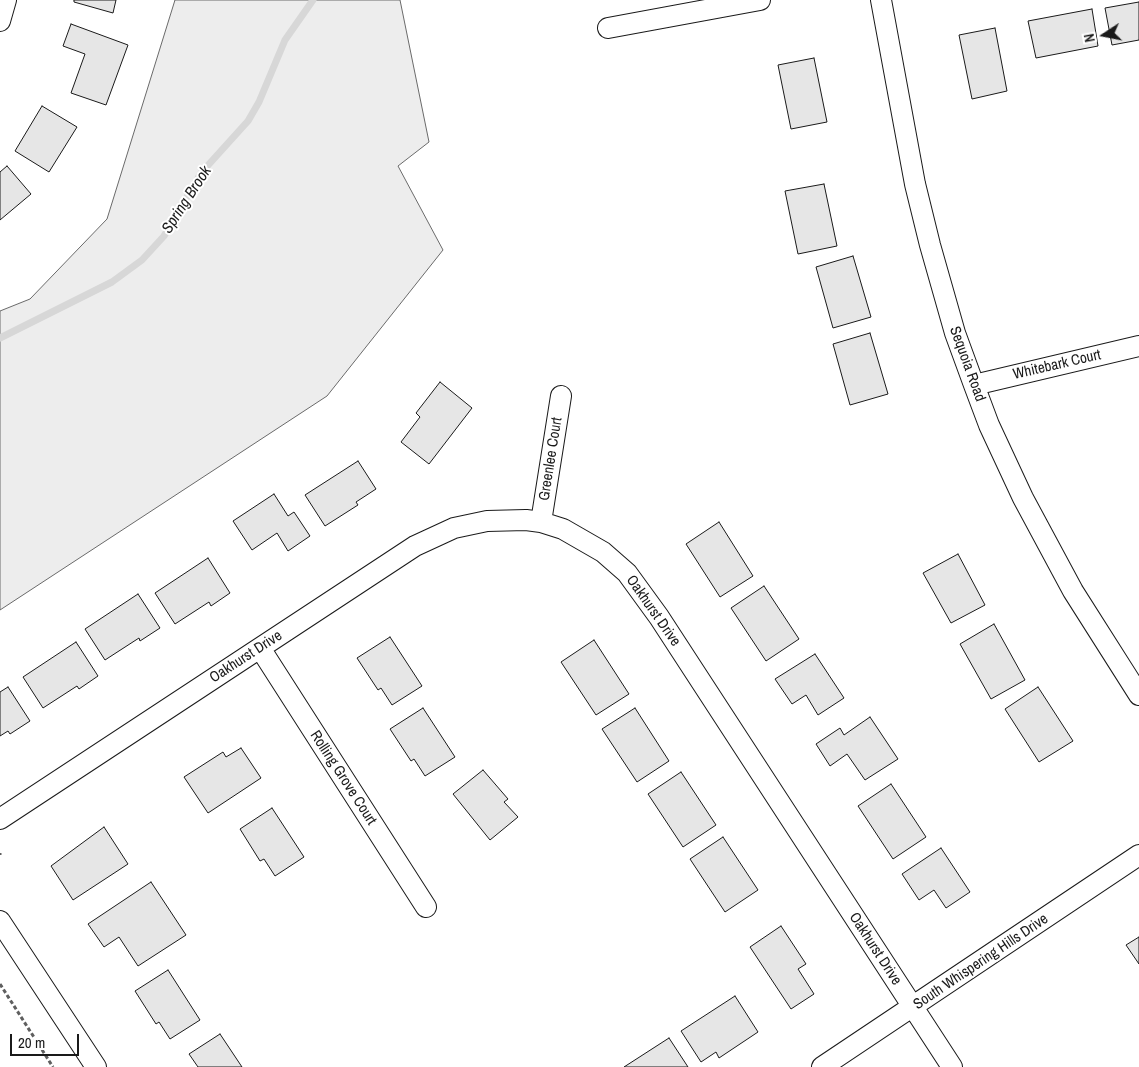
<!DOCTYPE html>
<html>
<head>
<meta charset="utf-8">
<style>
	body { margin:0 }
	#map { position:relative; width:1139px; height:1067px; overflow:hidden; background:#fff; font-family:"Archivo Narrow",sans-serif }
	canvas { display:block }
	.north { position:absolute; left:1079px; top:10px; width:50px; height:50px; -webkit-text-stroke:4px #fff; paint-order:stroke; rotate:259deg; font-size:14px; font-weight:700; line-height:20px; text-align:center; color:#1a1a1a }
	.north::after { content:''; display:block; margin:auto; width:18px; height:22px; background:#1a1a1a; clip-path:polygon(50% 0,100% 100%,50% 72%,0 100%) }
	.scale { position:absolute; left:10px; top:1034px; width:69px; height:22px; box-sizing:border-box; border:2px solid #1a1a1a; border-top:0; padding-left:6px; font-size:15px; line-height:18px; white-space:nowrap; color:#1a1a1a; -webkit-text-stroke:4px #fff; paint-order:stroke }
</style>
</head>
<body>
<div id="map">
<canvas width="1139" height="1067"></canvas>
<div class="north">N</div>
<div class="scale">20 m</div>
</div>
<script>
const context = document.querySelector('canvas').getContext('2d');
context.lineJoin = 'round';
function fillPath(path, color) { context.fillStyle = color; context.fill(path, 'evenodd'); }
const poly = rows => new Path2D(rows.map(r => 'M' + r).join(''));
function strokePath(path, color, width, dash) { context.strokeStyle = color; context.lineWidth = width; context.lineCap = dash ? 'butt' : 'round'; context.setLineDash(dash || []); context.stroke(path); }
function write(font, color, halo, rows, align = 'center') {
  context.font = font + ' "Archivo Narrow",sans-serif'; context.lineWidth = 4; context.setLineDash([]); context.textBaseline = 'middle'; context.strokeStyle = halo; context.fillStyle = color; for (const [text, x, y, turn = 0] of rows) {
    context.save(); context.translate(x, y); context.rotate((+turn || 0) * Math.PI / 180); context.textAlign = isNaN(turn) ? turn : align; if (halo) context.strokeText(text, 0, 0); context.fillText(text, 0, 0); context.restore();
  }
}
const built = poly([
	[175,0,400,0,429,142,398,166,443,250,327,396,0,610,0,311,30,299,107,219,175,0]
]);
fillPath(built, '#ededed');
strokePath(built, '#6a6a6a', 1);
strokePath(poly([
	[0,338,112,282,142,260,164,236,201,173,248,121,259,102,285,40,313,0]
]), '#d7d7d7', 7);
const building = poly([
	[74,0,116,0,113,13,74,2,74,0],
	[1139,2,1139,40,1112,45,1105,8,1139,2],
	[1092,9,1098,46,1036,58,1028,21,1092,9],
	[71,24,128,45,106,105,71,93,85,54,63,46,71,24],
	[995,28,1007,91,972,99,959,35,995,28],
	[814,58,827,122,791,129,778,65,814,58],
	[42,106,77,127,49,172,15,151,42,106],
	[7,166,31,194,0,220,0,172,7,166],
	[824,184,837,246,798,254,785,191,824,184],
	[853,256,871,317,833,328,816,267,853,256],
	[870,333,888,394,850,405,833,344,870,333],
	[440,382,472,408,429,464,401,442,420,417,416,413,440,382],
	[358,461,376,489,356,502,358,505,325,526,305,495,358,461],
	[274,494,288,516,294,512,310,536,288,551,277,533,252,550,233,521,274,494],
	[719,522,753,576,720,597,686,544,719,522],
	[958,554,985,605,951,623,923,573,958,554],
	[208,558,230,593,211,606,209,602,175,624,155,593,208,558],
	[764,586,799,639,766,661,731,608,764,586],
	[138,594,160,628,140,641,139,638,105,660,85,629,138,594],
	[994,624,1025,680,991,699,960,644,994,624],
	[390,637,422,686,392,705,381,688,378,690,357,658,390,637],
	[594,640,629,694,596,715,561,662,594,640],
	[76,642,98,676,79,689,77,686,43,708,23,677,76,642],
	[815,654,844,698,818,715,806,695,792,704,775,679,815,654],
	[8,687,30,721,10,734,8,731,0,736,0,692,8,687],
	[1038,687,1073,741,1039,762,1005,709,1038,687],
	[423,708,455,757,425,776,414,759,411,761,390,729,423,708],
	[635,708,669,761,637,782,602,729,635,708],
	[870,717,898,759,865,780,847,754,830,766,816,744,840,728,844,735,870,717],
	[241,748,261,778,208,813,184,777,223,752,226,757,241,748],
	[483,770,508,799,504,802,518,817,490,840,453,794,483,770],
	[681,772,716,825,683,847,648,794,681,772],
	[891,784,926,837,893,859,858,806,891,784],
	[272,808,304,857,275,876,264,859,260,861,240,829,272,808],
	[104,827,128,864,73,900,51,866,104,827],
	[723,837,758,890,725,912,690,859,723,837],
	[941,848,970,892,946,908,934,890,919,900,902,874,941,848],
	[151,882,186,935,138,966,119,937,104,947,88,924,151,882],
	[781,926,806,964,798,969,814,994,791,1009,750,947,781,926],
	[1139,937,1139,964,1126,945,1139,937],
	[168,970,200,1020,170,1039,159,1022,156,1024,135,991,168,970],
	[735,996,758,1032,719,1058,716,1052,701,1062,681,1031,735,996],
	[220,1034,242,1067,198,1067,189,1054,220,1034],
	[669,1038,688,1067,624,1067,669,1038]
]);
fillPath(building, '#e6e6e6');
strokePath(building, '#1a1a1a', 1);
const minor = poly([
	[881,0,915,184,930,245,955,333,974,385,989,425,1023,498,1073,591,1139,695],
	[0,21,6,0],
	[608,28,760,0],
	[974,385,1139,346],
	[541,522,561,396],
	[260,648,426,907],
	[0,819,415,546,454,528,487,521,526,520,541,522,563,529,603,552,627,573,659,617,952,1067],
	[0,921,96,1067],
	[822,1067,1139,855]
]);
strokePath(minor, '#1a1a1a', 22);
strokePath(poly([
	[0,853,0,855],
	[0,984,53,1067]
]), '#5f5f5f', 3, [4, 2.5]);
strokePath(minor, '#fff', 20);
write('15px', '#1a1a1a', '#fff', [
	["Sequoia Road",967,364,70],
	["Whitebark Court",1057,365,-13],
	["Greenlee Court",551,459,-81],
	["Oakhurst Drive",653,611,55],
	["Oakhurst Drive",246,657,-33],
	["Rolling Grove Court",343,778,57],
	["Oakhurst Drive",875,949,57],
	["South Whispering Hills Drive",981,962,-34]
]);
write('italic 16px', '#1a1a1a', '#fff', [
	["Spring Brook",187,200,-57]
]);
</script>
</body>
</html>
